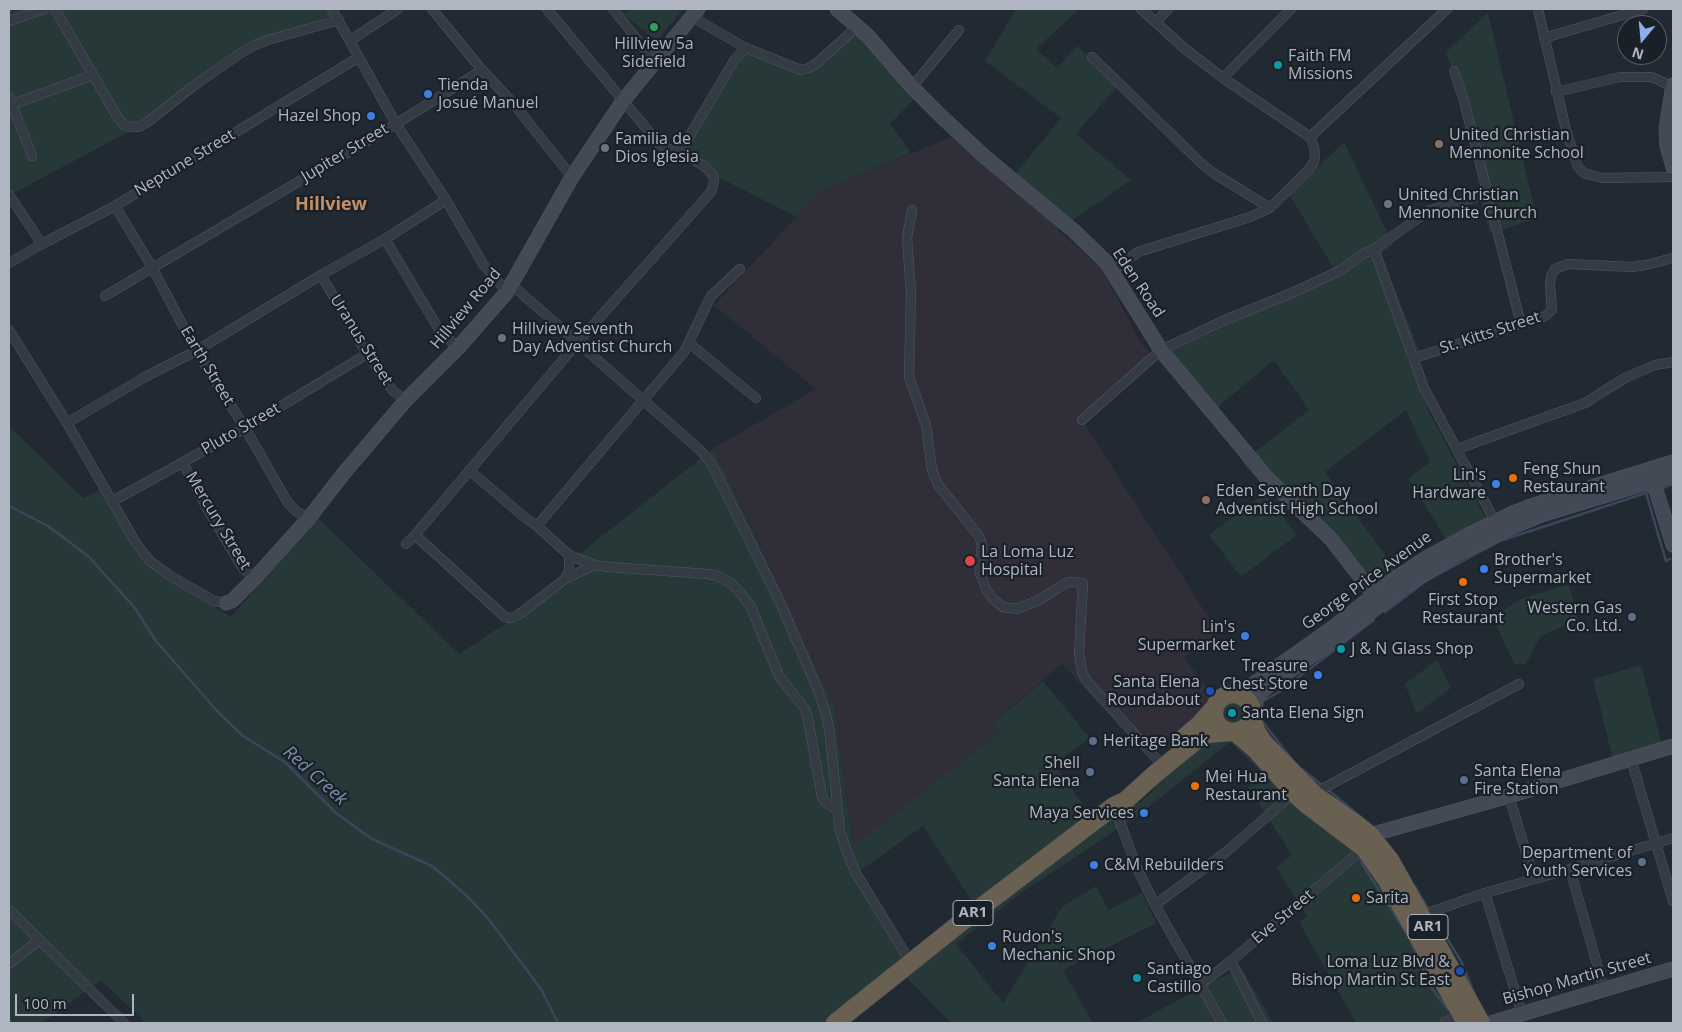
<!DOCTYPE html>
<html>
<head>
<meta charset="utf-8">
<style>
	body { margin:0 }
	#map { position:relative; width:1682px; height:1032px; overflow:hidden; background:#212933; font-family:"Open Sans",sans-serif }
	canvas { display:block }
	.frame { position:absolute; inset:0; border:10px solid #afb5c1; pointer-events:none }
	.north { position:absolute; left:1617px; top:15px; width:50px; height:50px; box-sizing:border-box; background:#1a2028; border:1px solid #565c65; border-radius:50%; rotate:197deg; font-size:14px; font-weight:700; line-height:20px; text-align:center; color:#afb5c1 }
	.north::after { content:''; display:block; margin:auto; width:18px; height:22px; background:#8aaeea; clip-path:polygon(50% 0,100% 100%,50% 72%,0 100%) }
	.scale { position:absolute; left:15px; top:994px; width:119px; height:22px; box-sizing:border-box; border:2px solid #afb5c1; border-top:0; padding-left:6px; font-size:15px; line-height:18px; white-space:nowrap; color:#afb5c1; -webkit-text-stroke:4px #1a2028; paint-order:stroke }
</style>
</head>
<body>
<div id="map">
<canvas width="1682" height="1032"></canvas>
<div class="frame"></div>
<div class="north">N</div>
<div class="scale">100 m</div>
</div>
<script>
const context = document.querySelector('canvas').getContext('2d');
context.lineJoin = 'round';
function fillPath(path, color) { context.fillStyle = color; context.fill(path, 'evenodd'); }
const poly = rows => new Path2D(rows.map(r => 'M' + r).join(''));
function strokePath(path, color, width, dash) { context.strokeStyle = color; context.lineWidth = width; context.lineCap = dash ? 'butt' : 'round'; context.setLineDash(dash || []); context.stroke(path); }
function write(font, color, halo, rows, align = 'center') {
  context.font = font + ' "Open Sans",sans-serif'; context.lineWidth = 4.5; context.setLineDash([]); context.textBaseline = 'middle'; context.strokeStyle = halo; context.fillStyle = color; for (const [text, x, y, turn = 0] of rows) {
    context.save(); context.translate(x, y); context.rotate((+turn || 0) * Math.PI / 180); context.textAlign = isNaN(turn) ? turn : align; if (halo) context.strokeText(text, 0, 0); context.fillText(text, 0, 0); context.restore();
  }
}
fillPath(poly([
	[952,137,1101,268,1142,345,1156,358,1083,422,1218,632,1184,658,1212,693,1194,719,1175,732,1157,747,1150,759,1062,664,993,722,1000,732,856,846,852,840,834,705,714,448,816,389,714,305,822,190]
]), '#302f39');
fillPath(poly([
	[9,9,327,9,331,16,244,47,134,129,10,195,9,193],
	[628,9,683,9,657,41,623,14],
	[1016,9,1079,9,1036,49,1057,68,1078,46,1117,86,1076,134,1131,180,1057,231,1006,185,1061,118,985,61],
	[1488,13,1537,219,1490,233,1481,202,1495,198,1446,52],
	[856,31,918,95,890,124,911,153,822,190,797,217,718,177,685,152,745,53,806,75],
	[1344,142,1393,245,1381,254,1419,350,1406,354,1428,410,1486,519,1446,539,1408,478,1430,462,1406,410,1325,472,1396,570,1368,590,1349,560,1266,489,1242,462,1309,410,1274,360,1206,417,1156,358,1337,274,1289,194],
	[9,426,83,498,102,489,138,551,171,579,231,617,318,518,459,654,596,564,578,555,714,448,834,705,852,840,855,845,1000,732,993,723,1043,681,1090,738,1054,764,1083,804,1080,814,1085,817,973,903,923,826,857,873,908,957,827,1023,146,1023,101,980,43,1023,9,1023],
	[1265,493,1297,535,1241,577,1209,535],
	[1569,584,1578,619,1540,637,1526,664,1514,664,1493,618,1518,600],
	[1437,660,1451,688,1416,714,1405,684],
	[1641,665,1662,745,1613,760,1593,679],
	'1220 713a11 11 0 1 1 22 0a11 11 0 1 1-22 0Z',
	[1231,739,1365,860,1414,943,1423,966,1434,986,1444,998,1451,1011,1436,1023,1356,1023,1299,922,1307,916,1276,867,1292,855,1248,787,1264,775,1230,742,1136,817,1022,892,956,944,1003,1003,1062,907,1096,886,1109,910,1142,893,1156,923,1063,970,1093,1023,951,1023,904,975,1094,827,1139,803,1153,791,1159,780,1202,743],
	[1241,968,1273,1023,1136,1023,1196,990]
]), '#273838');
strokePath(poly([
	[1660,489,1673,484],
	[1646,493,1666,561,1670,559],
	[9,506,48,526,88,556,134,607,156,641,217,711,243,736,285,762,336,813,372,839,432,866,466,895,487,917,541,989,558,1023],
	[1385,612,1426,581,1500,541,1652,491],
	[1260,716,1263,701,1279,692,1374,620],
	[1262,721,1294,762],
	[1302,769,1323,786],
	[1327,789,1362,818],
	[1361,862,1405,931],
	[1414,885,1429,910],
	[1432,914,1461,961,1475,995],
	[1411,942,1431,987,1448,1010]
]), '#39465b', 2.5);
const street = poly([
	[55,9,118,118,123,124,130,127,139,127,148,122,192,87,241,53,255,45,268,40,339,20],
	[332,9,396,124,446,200,483,264,507,292],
	[432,9,482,70,513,103,572,177],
	[613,9,655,62],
	[1538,9,1566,130,1578,167,1584,173,1602,178,1673,177],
	[692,17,746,48,801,70,809,68,818,62,858,26],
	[9,21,44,9],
	[1156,22,1168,9],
	[1544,38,1643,9],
	[351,40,398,9],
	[1092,57,1201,163,1212,172,1270,208],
	[1454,71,1464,101,1521,324],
	[1223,78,1291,9],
	[912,87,959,30],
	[1556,92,1620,77,1652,77,1673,87],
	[9,97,32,156],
	[11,105,93,75],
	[1310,137,1447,9],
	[680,152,735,59,746,48],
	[9,195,42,244],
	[115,206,152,267,196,351,245,428,288,503,297,512,309,518],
	[912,210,907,238,911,292,909,377,926,425,932,470,935,478,939,486,979,536,982,545,979,571,981,576,986,589,993,599,1003,607,1016,609,1037,601,1066,583,1072,582,1083,583,1079,653,1082,672,1086,680,1157,759],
	[385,239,440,331,458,348],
	[1374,249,1424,388,1497,525],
	[9,263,42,244,115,206,359,57],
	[1113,271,1138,252,1250,217,1270,208,1309,169,1314,162,1315,155,1314,147,1310,137,1223,78,1184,48,1141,9],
	[321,275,367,354,393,391,406,400],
	[512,285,700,450,711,463,779,600,818,690,825,711,829,728,840,831,845,847,856,873,911,963],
	[105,296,396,124,482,70],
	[9,330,67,423,136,543,150,561,169,575,214,601,226,603],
	[689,343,756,398],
	[1414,358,1545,316,1552,310,1550,286,1551,276,1555,269,1568,264,1632,267,1646,265,1673,258],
	[1082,420,1161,350,1225,320,1294,292,1341,270,1363,254,1374,249,1430,210,1488,194],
	[67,423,145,377,196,351,321,275,385,239,446,200],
	[1457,449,1585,403,1625,378,1655,365,1673,362],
	[183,463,208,510,242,567,254,579],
	[469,470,523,516,537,526,569,555,594,565,609,567,708,574,718,576,732,584,742,595,751,607,779,676,805,709,808,719,822,797,826,803,838,810],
	[113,501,245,428,367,354],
	[537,526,684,352,711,296,740,269],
	[415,535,505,617,511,618,518,615,565,579,594,565],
	[406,544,415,535,578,342,711,192,713,186,714,179,711,173,704,166,680,152,673,151,660,145,547,9],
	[565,579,569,570,569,555],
	[1631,759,1673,901],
	[1315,795,1322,789,1519,684],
	[1509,796,1534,879],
	[1114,806,1137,868,1155,905,1222,1023],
	[1570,869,1604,989],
	[1485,893,1522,1014],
	[1155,905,1226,852,1294,793],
	[9,910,124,1023],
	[1422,915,1485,893,1570,869,1673,838],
	[1231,961,1262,1023],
	[9,964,39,940],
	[1201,984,1231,961,1364,848],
	[1444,1023,1460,1013]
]);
const secondary = poly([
	[837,9,868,36,912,87,942,117,985,157,1074,231,1106,262,1161,350,1267,478,1331,539,1381,604],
	[1673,85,1666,129,1667,146,1673,167],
	[1651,474,1673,545],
	[226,603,232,601,254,579,309,518,344,473,406,400,458,348,507,292,572,177,623,101,698,9],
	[1231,694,1253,684,1335,626,1396,578,1426,558,1468,535,1515,512,1534,505,1673,462],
	[1252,710,1256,698,1264,689,1342,634,1406,585,1455,555,1501,532,1541,515,1673,475],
	[1370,835,1509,796,1673,746],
	[1491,1023,1673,969]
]);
const highway = poly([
	'1214 713a19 19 0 1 1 38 0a19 19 0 1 1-38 0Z',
	[1252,716,1256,731,1264,743,1315,795,1355,823,1370,835,1390,860,1481,1023],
	[1235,732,1256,750,1294,793,1306,804,1364,848,1386,879,1466,1023],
	[1180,741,1199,725,1214,708],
	[835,1023,959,924,1114,806,1125,801,1156,773,1198,739,1208,734,1229,732]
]);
strokePath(street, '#525862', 10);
strokePath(secondary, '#525862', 15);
strokePath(highway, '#3f454e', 19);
strokePath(street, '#343b44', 9);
strokePath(secondary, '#434a56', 14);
strokePath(highway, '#696052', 18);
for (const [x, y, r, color] of [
	[654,27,5,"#2e9e5b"],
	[1278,65,5,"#0f9aa8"],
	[428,94,5,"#3f7fe0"],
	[371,116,5,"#3f7fe0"],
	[1439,144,5,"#8d6e63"],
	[605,148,5,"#6b7280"],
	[1388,204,5,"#6b7280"],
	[502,338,5,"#6b7280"],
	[1513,478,5,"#e8710a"],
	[1496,484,5,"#3f7fe0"],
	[1206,500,5,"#8d6e63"],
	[970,561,6,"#e0444e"],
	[1484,569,5,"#3f7fe0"],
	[1463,582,5,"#e8710a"],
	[1632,617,5,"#5c6f8a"],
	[1245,636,5,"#3f7fe0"],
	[1341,649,5,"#0f9aa8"],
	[1318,675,5,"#3f7fe0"],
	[1210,691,5,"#1a4fb4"],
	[1232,713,5,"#0f9aa8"],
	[1093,741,5,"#5c6f8a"],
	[1090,772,5,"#5c6f8a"],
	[1464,780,5,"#5c6f8a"],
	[1195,786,5,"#e8710a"],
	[1144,813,5,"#3f7fe0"],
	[1642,862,5,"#5c6f8a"],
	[1094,865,5,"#3f7fe0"],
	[1356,898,5,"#e8710a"],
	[992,946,5,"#3f7fe0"],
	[1460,971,5,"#1a4fb4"],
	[1137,978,5,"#0f9aa8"]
]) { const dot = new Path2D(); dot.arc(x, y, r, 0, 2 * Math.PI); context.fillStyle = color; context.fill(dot); strokePath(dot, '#1a2028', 2); }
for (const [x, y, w] of [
	[973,913,40],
	[1428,927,40]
]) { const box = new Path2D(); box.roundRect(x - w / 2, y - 12.5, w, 25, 4); context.fillStyle = '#1a2028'; context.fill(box); strokePath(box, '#afb5c1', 1); }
write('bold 15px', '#afb5c1', null, [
	["AR1",973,913],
	["AR1",1428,927]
]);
write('16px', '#afb5c1', '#1a2028', [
	["Hillview 5a",654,44,"center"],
	["Sidefield",654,62,"center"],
	["Faith FM",1288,56],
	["Missions",1288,74],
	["Tienda",438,85],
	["Josué Manuel",438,103],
	["Hazel Shop",361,116,"right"],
	["United Christian",1449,135],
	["Mennonite School",1449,153],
	["Familia de",615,139],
	["Dios Iglesia",615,157],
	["United Christian",1398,195],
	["Mennonite Church",1398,213],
	["Hillview Seventh",512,329],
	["Day Adventist Church",512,347],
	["Feng Shun",1523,469],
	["Restaurant",1523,487],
	["Lin's",1486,475,"right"],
	["Hardware",1486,493,"right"],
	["Eden Seventh Day",1216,491],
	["Adventist High School",1216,509],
	["La Loma Luz",981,552],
	["Hospital",981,570],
	["Brother's",1494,560],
	["Supermarket",1494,578],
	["First Stop",1463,600,"center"],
	["Restaurant",1463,618,"center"],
	["Western Gas",1622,608,"right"],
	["Co. Ltd.",1622,626,"right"],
	["Lin's",1235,627,"right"],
	["Supermarket",1235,645,"right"],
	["J & N Glass Shop",1351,649],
	["Treasure",1308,666,"right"],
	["Chest Store",1308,684,"right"],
	["Santa Elena",1200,682,"right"],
	["Roundabout",1200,700,"right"],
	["Santa Elena Sign",1242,713],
	["Heritage Bank",1103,741],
	["Shell",1080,763,"right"],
	["Santa Elena",1080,781,"right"],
	["Santa Elena",1474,771],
	["Fire Station",1474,789],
	["Mei Hua",1205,777],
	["Restaurant",1205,795],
	["Maya Services",1134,813,"right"],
	["Department of",1632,853,"right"],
	["Youth Services",1632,871,"right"],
	["C&M Rebuilders",1104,865],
	["Sarita",1366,898],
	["Rudon's",1002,937],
	["Mechanic Shop",1002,955],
	["Loma Luz Blvd &",1450,962,"right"],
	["Bishop Martin St East",1450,980,"right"],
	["Santiago",1147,969],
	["Castillo",1147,987]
], 'left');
write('16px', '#afb5c1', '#1a2028', [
	["Jupiter Street",345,153,-31],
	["Neptune Street",185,163,-31],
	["Eden Road",1138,283,56],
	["Hillview Road",466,309,-50],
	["St. Kitts Street",1490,333,-18],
	["Uranus Street",361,340,58],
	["Earth Street",207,366,59],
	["Pluto Street",241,429,-30],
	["Mercury Street",218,521,59],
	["George Price Avenue",1367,581,-36],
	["Eve Street",1283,917,-40],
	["Bishop Martin Street",1577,979,-16]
]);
write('bold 18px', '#c59065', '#1a2028', [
	["Hillview",331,205]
]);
write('italic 18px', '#7a8da6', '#1a2028', [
	["Red Creek",315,776,42]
]);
</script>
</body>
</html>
